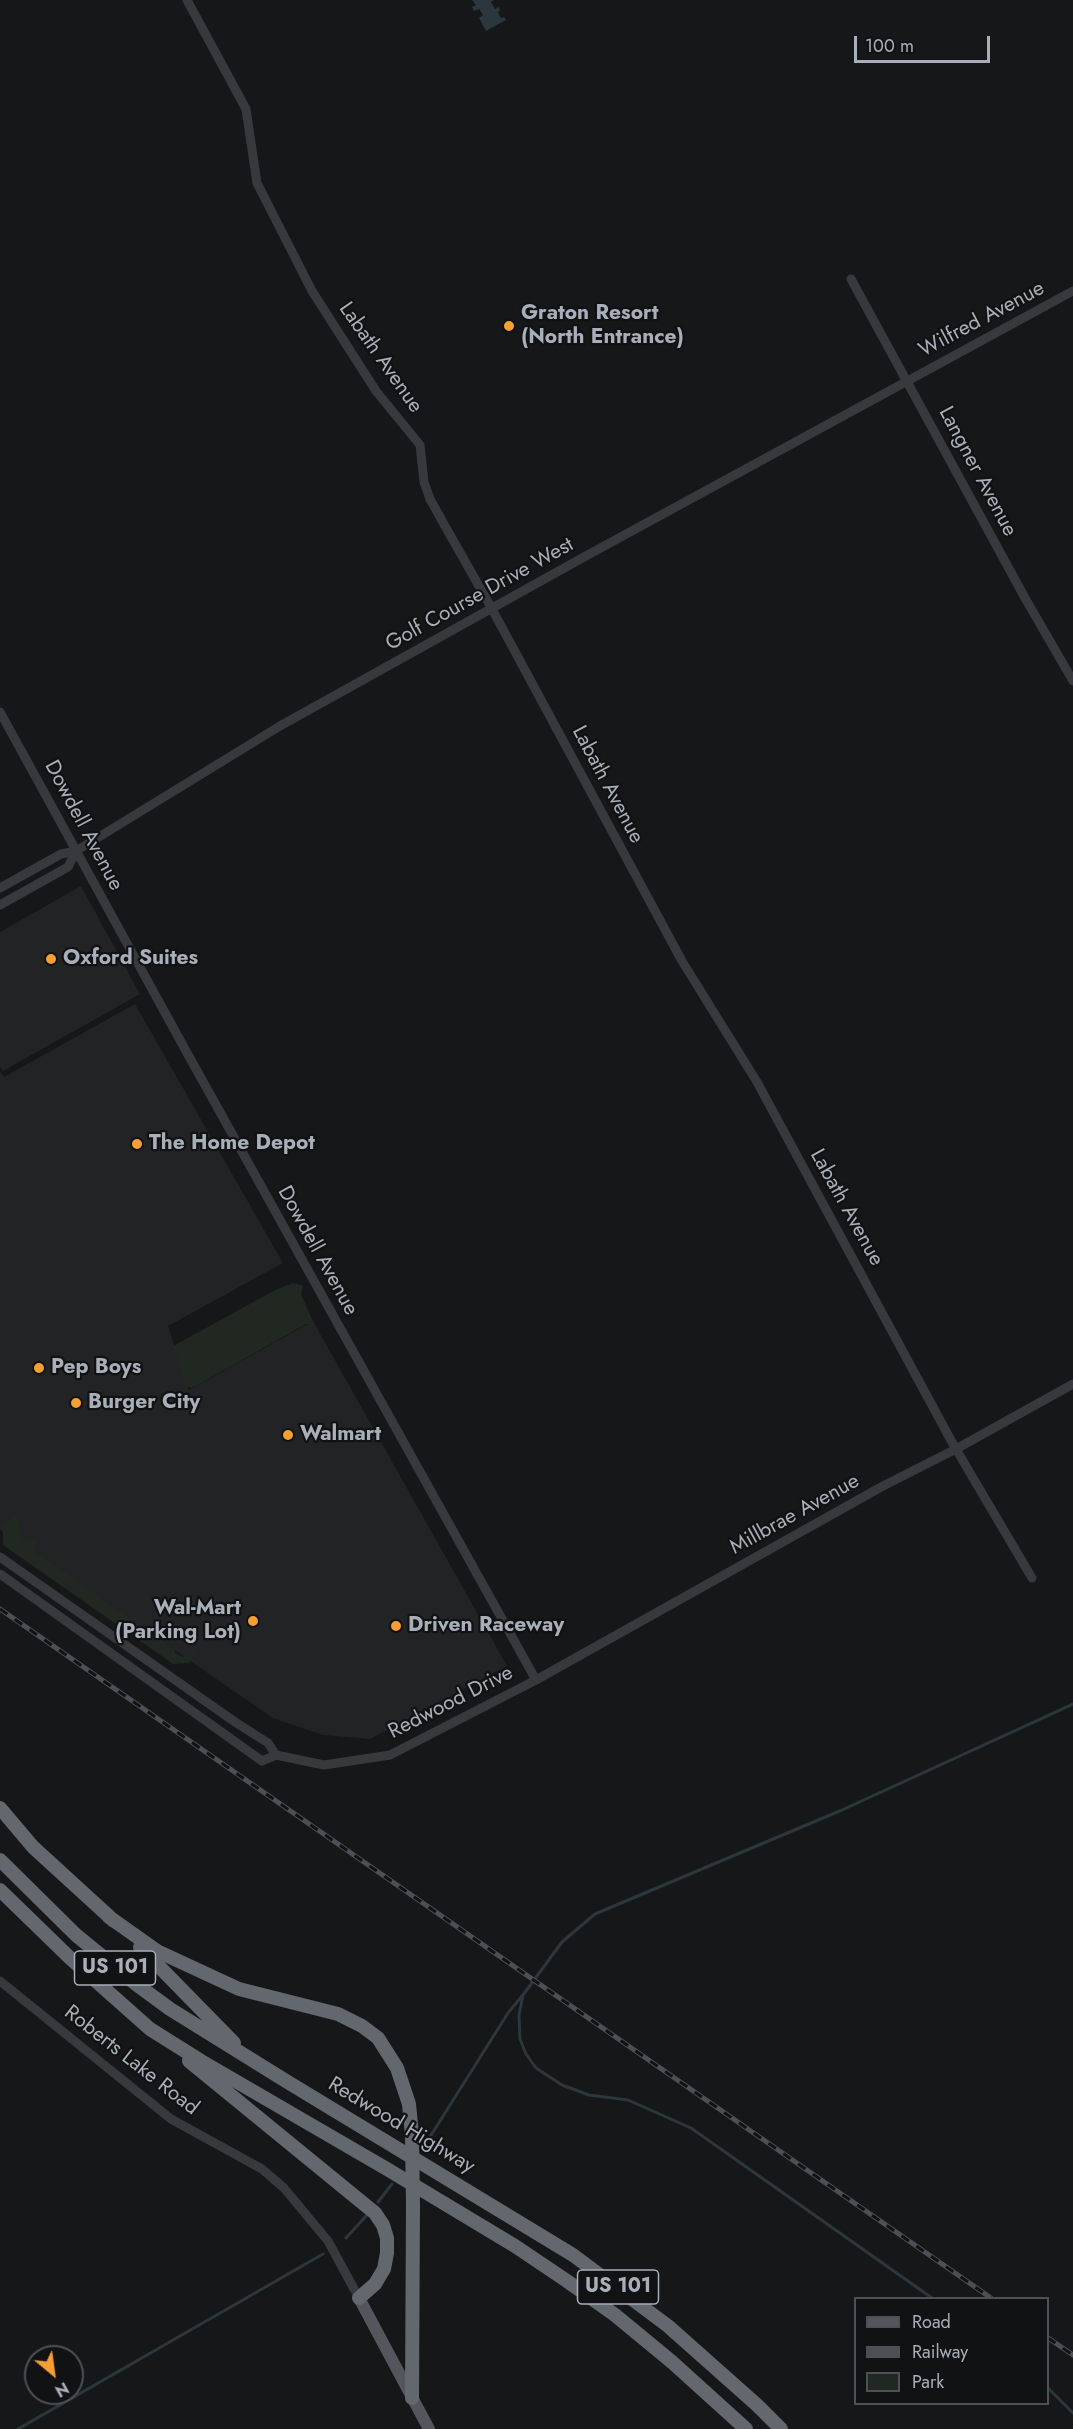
<!DOCTYPE html>
<html>
<head>
<meta charset="utf-8">
<style>
	body { margin:0 }
	#map { position:relative; width:1073px; height:2429px; overflow:hidden; background:#161718; font-family:Jost,sans-serif }
	canvas { display:block }
	.legend { position:absolute; left:854px; top:2297px; width:195px; height:108px; box-sizing:border-box; background:#111213; border:2px solid #4d5155; margin:0; padding:8px 10px; list-style:none; font-size:18px; color:#a8afb8 }
	.legend li { display:flex; align-items:center; gap:12px; height:30px }
	.legend b { width:30px; border:2px solid #4d5155 }
	.north { position:absolute; left:24px; top:2345px; width:60px; height:60px; box-sizing:border-box; background:#111213; border:2px solid #4d5155; border-radius:50%; rotate:151deg; font-size:16px; font-weight:700; line-height:24px; text-align:center; color:#a8afb8 }
	.north::after { content:''; display:block; margin:auto; width:21px; height:27px; background:#f49e33; clip-path:polygon(50% 0,100% 100%,50% 72%,0 100%) }
	.scale { position:absolute; left:854px; top:36px; width:136px; height:27px; box-sizing:border-box; border:3px solid #a8afb8; border-top:0; padding-left:8px; font-size:18px; line-height:21px; white-space:nowrap; color:#a8afb8; -webkit-text-stroke:4px #111213; paint-order:stroke }
</style>
</head>
<body>
<div id="map">
<canvas width="1073" height="2429"></canvas>
<ul class="legend">
<li><b style="height:8px;background:#53565c"></b>Road</li>
<li><b style="height:8px;background:#4c4f54"></b>Railway</li>
<li><b style="height:16px;background:#202821"></b>Park</li>
</ul>
<div class="north">N</div>
<div class="scale">100 m</div>
</div>
<script>
const context = document.querySelector('canvas').getContext('2d');
context.lineJoin = 'round';
function fillPath(path, color) { context.fillStyle = color; context.fill(path, 'evenodd'); }
const poly = rows => new Path2D(rows.map(r => 'M' + r).join(''));
function strokePath(path, color, width, dash) { context.strokeStyle = color; context.lineWidth = width; context.lineCap = dash ? 'butt' : 'round'; context.setLineDash(dash || []); context.stroke(path); }
function write(font, color, halo, rows, align = 'center') {
  context.font = font + ' Jost,sans-serif'; context.lineWidth = 4.5; context.setLineDash([]); context.textBaseline = 'middle'; context.strokeStyle = halo; context.fillStyle = color; for (const [text, x, y, turn = 0] of rows) {
    context.save(); context.translate(x, y); context.rotate((+turn || 0) * Math.PI / 180); context.textAlign = isNaN(turn) ? turn : align; if (halo) context.strokeText(text, 0, 0); context.fillText(text, 0, 0); context.restore();
  }
}
fillPath(poly([
	[81,886,140,994,3,1071,0,1067,0,932],
	[135,1004,283,1263,168,1326,189,1390,313,1321,507,1666,370,1739,323,1735,273,1718,0,1530,0,1071,4,1077]
]), '#222325');
fillPath(poly([
	[294,1283,303,1286,301,1294,315,1326,306,1324,194,1387,190,1388,185,1383,173,1346,277,1289],
	[15,1514,24,1541,33,1538,36,1542,33,1550,175,1650,175,1653,183,1657,198,1650,189,1663,173,1664,3,1545,3,1530,0,1528]
]), '#202821');
fillPath(poly([
	[472,0,494,0,491,2,495,9,499,7,500,10,498,12,501,18,504,17,506,20,486,31,479,18,483,15,479,9,474,11,472,7,476,5]
]), '#2c373d');
strokePath(poly([
	[428,2140,508,2013,522,1996],
	[378,2202,392,2184],
	[346,2238,367,2215],
	[932,2298,691,2128,628,2100,589,2095,562,2085,536,2068,526,2054,520,2039,519,2015,523,1995,562,1942,595,1914,842,1810,1073,1704],
	[1048,2388,1073,2413],
	[18,2429,323,2254]
]), '#2c373d', 3);
strokePath(poly([
	[187,0,246,109,257,183,312,291,376,391,420,445,424,482,430,499,445,526,492,609,682,961,757,1082,953,1444,1032,1578],
	[851,279,1025,598,1073,681],
	[0,712,186,1051,536,1680],
	[0,888,61,854,76,851,280,726,584,557,1073,291],
	[0,905,68,867,76,851],
	[0,1557,235,1722,268,1743,276,1755],
	[0,1574,262,1761,276,1755,324,1765,390,1755,536,1680,883,1486,956,1449,1073,1384],
	[0,1981,171,2119,262,2169,284,2188,328,2241,359,2298]
]), '#37393d', 9);
strokePath(poly([
	[359,2298,429,2429]
]), '#53565c', 12);
strokePath(poly([
	[0,1808,33,1847,114,1921],
	[0,1860,76,1935,136,1984,170,2009,286,2081,573,2255,668,2326,757,2405,781,2429],
	[0,1890,70,1958,150,2029,201,2061,387,2169,515,2246,567,2281,615,2315,672,2362,746,2429],
	[109,1917,157,1951,239,1989,338,2014,362,2026,378,2038,397,2068,409,2104,412,2135],
	[140,1947,234,2043],
	[189,2061,375,2213,383,2225,387,2238,387,2253,384,2269,375,2284,359,2298],
	[412,2398,413,2206]
]), '#63676e', 14);
const rail = poly([
	[0,1609,991,2298],
	[1048,2338,1073,2355]
]);
strokePath(rail, '#4c4f54', 5);
strokePath(rail, '#111213', 3, [9]);
strokePath(poly([
	[412,2135,413,2206]
]), '#63676e', 14);
for (const [x, y, r, color] of [
	[509,326,6,"#f49e33"],
	[51,959,6,"#f49e33"],
	[137,1144,6,"#f49e33"],
	[39,1368,6,"#f49e33"],
	[76,1403,6,"#f49e33"],
	[288,1435,6,"#f49e33"],
	[253,1621,6,"#f49e33"],
	[396,1626,6,"#f49e33"]
]) { const dot = new Path2D(); dot.arc(x, y, r, 0, 2 * Math.PI); context.fillStyle = color; context.fill(dot); strokePath(dot, '#111213', 2); }
for (const [x, y, w] of [
	[115,1968,81],
	[618,2287,81]
]) { const box = new Path2D(); box.roundRect(x - w / 2, y - 17, w, 34, 4.5); context.fillStyle = '#111213'; context.fill(box); strokePath(box, '#a8afb8', 1.5); }
write('bold 20px', '#a8afb8', null, [
	["US 101",115,1968],
	["US 101",618,2287]
]);
write('bold 21px', '#a8afb8', '#111213', [
	["Graton Resort",521,314],
	["(North Entrance)",521,338],
	["Oxford Suites",63,959],
	["The Home Depot",149,1144],
	["Pep Boys",51,1368],
	["Burger City",88,1403],
	["Walmart",300,1435],
	["Wal-Mart",241,1609,"right"],
	["(Parking Lot)",241,1633,"right"],
	["Driven Raceway",408,1626]
], 'left');
write('21px', '#a8afb8', '#111213', [
	["Wilfred Avenue",982,320,-28],
	["Labath Avenue",380,358,55],
	["Langner Avenue",977,472,62],
	["Golf Course Drive West",480,595,-29],
	["Labath Avenue",607,785,62],
	["Dowdell Avenue",83,826,62],
	["Labath Avenue",846,1208,61],
	["Dowdell Avenue",317,1251,61],
	["Millbrae Avenue",795,1515,-29],
	["Redwood Drive",451,1703,-27],
	["Roberts Lake Road",131,2061,38],
	["Redwood Highway",401,2126,31]
]);
</script>
</body>
</html>
